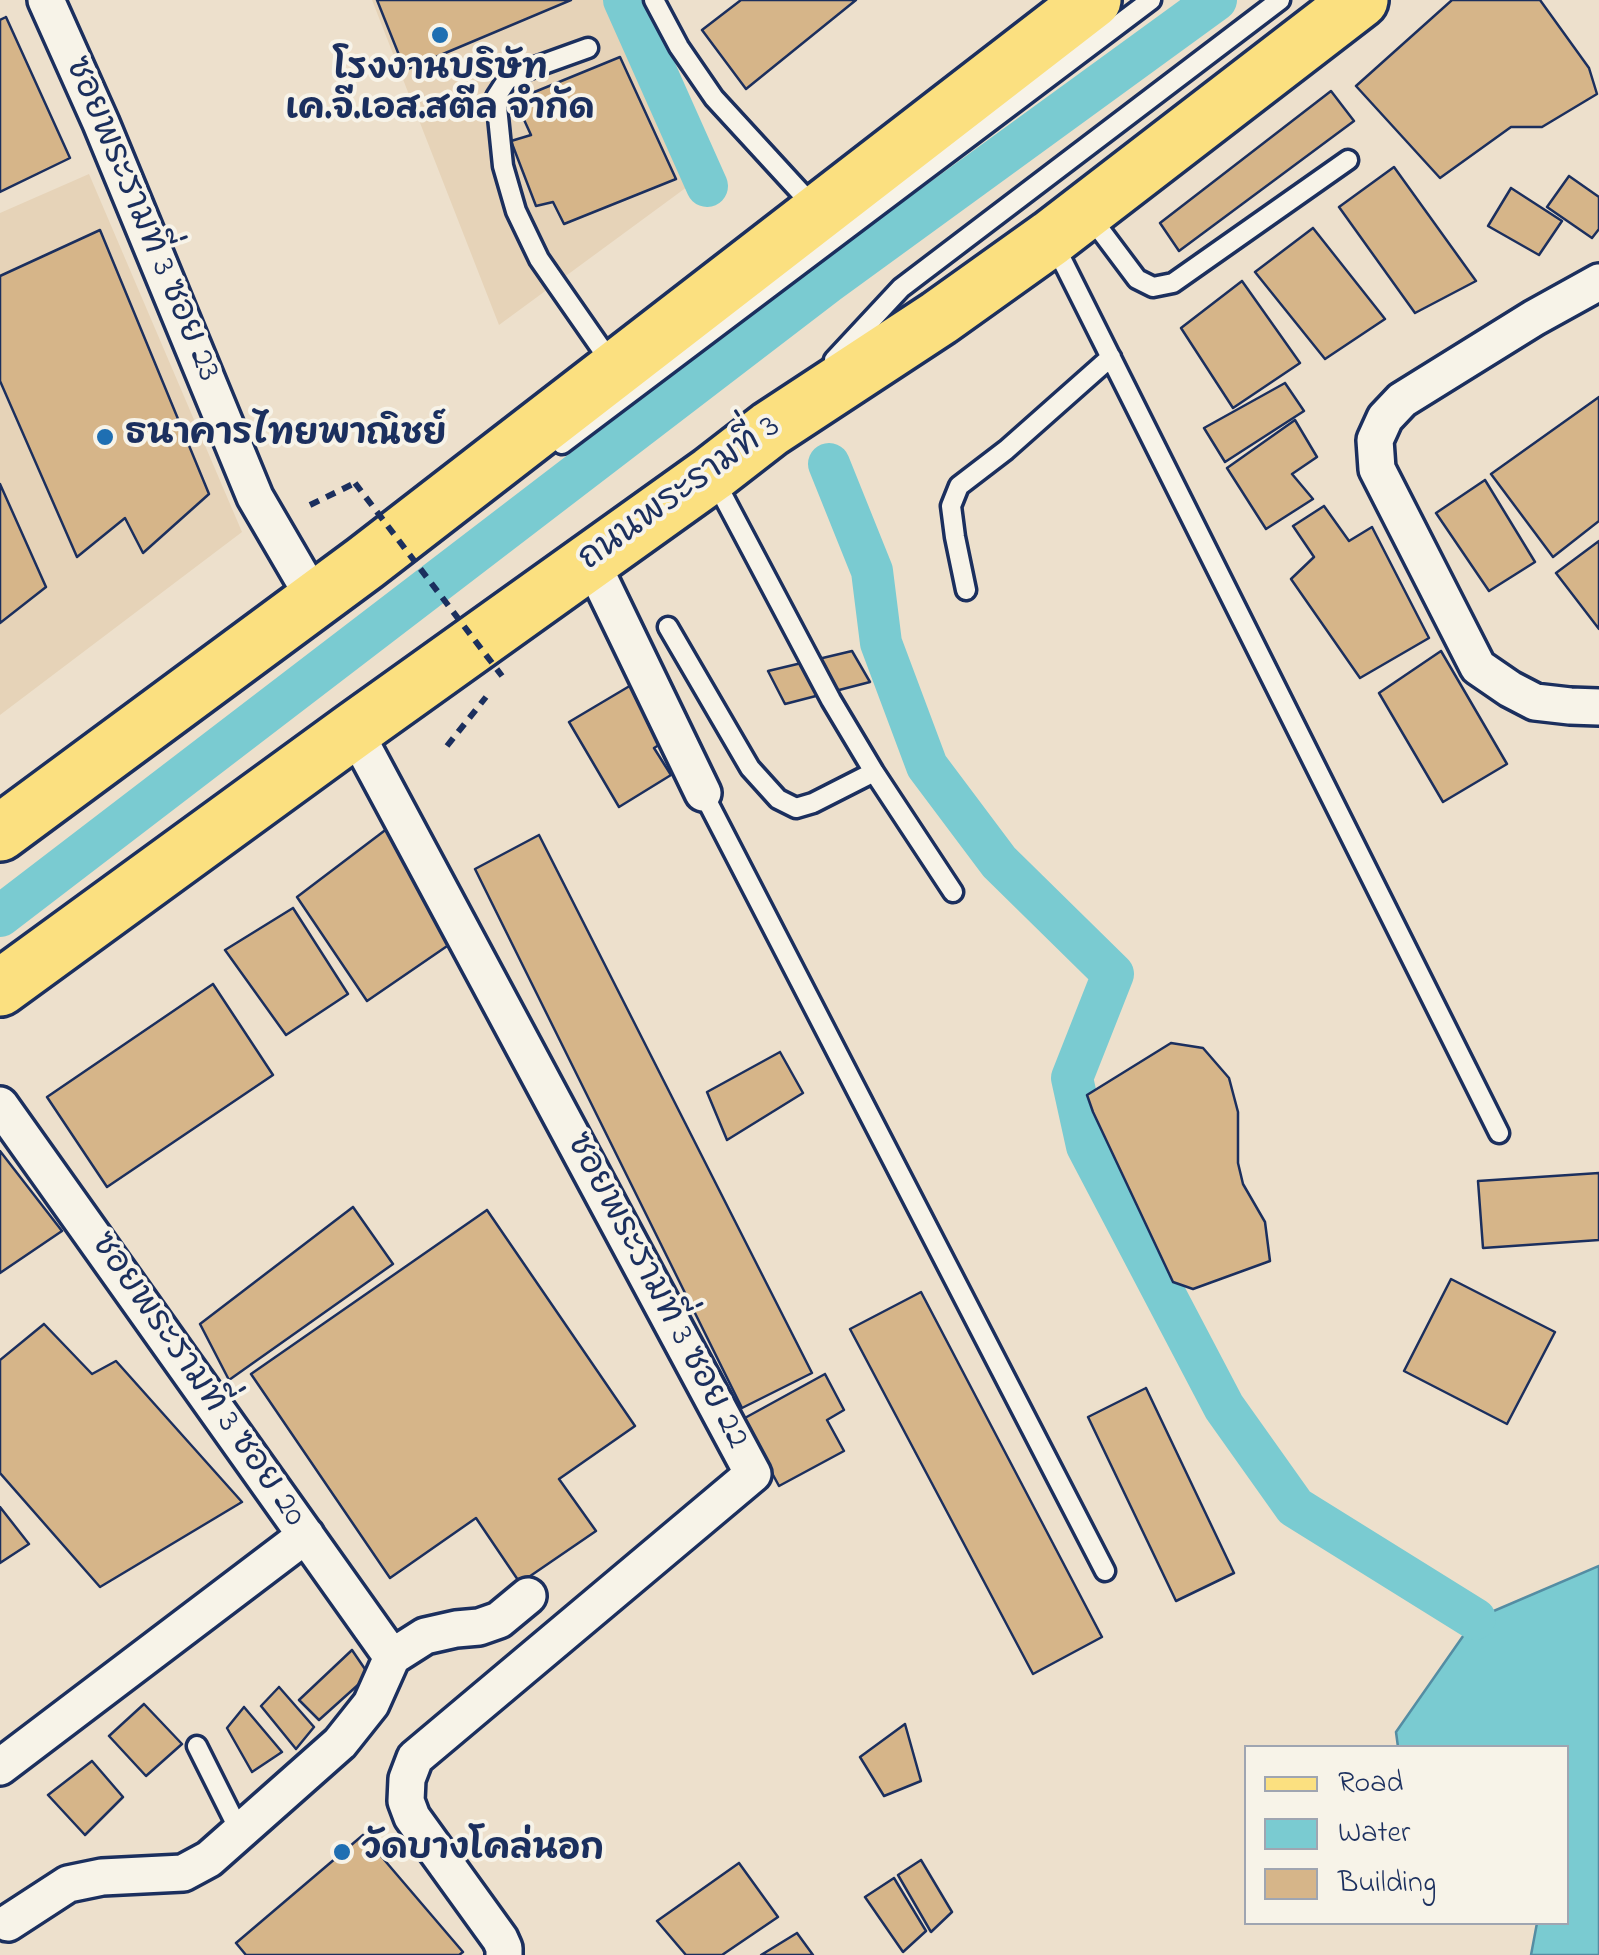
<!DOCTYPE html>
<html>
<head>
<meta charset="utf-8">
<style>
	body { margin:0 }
	#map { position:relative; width:1599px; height:1955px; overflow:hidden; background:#ede0cc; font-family:"Indie Flower",sans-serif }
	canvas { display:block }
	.legend { position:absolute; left:1244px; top:1745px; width:325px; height:180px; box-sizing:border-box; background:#f7f3e8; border:2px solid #9fa5b1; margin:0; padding:12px 18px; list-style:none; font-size:30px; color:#1b2f5e }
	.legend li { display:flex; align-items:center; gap:20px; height:50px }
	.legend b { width:50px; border:2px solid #9fa5b1 }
</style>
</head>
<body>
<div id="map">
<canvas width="1599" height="1955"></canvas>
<ul class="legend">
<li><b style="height:12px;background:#fbe080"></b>Road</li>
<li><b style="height:28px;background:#7acbd1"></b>Water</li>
<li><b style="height:28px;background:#d6b589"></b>Building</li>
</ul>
</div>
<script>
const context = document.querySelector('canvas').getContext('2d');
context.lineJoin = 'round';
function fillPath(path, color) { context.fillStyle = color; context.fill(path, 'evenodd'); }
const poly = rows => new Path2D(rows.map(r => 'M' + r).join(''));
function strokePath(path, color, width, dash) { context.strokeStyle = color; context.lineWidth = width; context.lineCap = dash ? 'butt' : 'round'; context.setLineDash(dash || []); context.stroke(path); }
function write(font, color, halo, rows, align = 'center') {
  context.font = font + ' "Indie Flower","Playpen Sans Thai",sans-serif'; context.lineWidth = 8; context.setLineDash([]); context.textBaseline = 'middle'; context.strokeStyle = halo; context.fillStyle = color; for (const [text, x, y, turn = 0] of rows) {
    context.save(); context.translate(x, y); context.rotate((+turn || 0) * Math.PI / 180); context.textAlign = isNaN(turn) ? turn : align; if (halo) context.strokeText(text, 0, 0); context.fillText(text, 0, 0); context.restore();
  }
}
fillPath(poly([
	[372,0,616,0,691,184,499,325],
	[89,174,242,532,0,715,0,213]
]), '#e6d3b8');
const water = poly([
	[1599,1566,1599,1955,1531,1955,1537,1923,1566,1922,1566,1748,1398,1747,1396,1732,1475,1619,1599,1566]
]);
fillPath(water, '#7acbd1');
strokePath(water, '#548da3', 2.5);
strokePath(poly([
	[624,0,707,186],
	[829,464,872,571,881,643,927,766,999,862,1113,974,1072,1078,1087,1146,1224,1407,1295,1507,1475,1619],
	[0,916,827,283,1216,0]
]), '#7acbd1', 42);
const building = poly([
	[377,0,571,0,405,70,377,0],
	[741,0,856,0,746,89,702,30,741,0],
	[1452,0,1540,0,1589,68,1597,94,1542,127,1511,127,1440,178,1356,86,1452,0],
	[6,17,70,158,0,192,0,20,6,17],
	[620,57,676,179,564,224,553,202,536,206,511,141,531,135,515,100,620,57],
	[1331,91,1354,121,1179,251,1160,223,1331,91],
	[1394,167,1476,281,1415,313,1339,207,1394,167],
	[1569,176,1599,197,1599,229,1592,238,1547,207,1569,176],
	[1511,188,1562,221,1539,255,1488,226,1511,188],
	[1313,228,1385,319,1325,359,1255,272,1313,228],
	[100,230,209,494,143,553,125,518,77,557,0,381,0,276,100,230],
	[1242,281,1300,363,1233,408,1181,328,1242,281],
	[1285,383,1304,411,1225,462,1204,428,1285,383],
	[1599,397,1599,521,1553,557,1491,474,1599,397],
	[1295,420,1317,457,1292,474,1313,499,1266,529,1227,468,1295,420],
	[1485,480,1535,562,1489,591,1436,513,1485,480],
	[0,484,46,587,0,623,0,484],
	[1324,506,1349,541,1372,527,1429,638,1360,678,1291,579,1314,557,1293,526,1324,506],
	[1599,541,1599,629,1556,573,1599,541],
	[852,651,870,682,785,704,768,671,852,651],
	[1441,651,1507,764,1443,802,1379,693,1441,651],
	[633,684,667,740,654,748,671,775,619,807,569,722,633,684],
	[388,828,453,942,367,1001,297,897,388,828],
	[539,835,812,1373,742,1408,475,869,539,835],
	[293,908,348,994,286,1035,225,950,293,908],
	[213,984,273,1075,107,1187,47,1097,213,984],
	[1171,1043,1203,1048,1229,1078,1238,1112,1238,1163,1243,1184,1265,1222,1270,1261,1193,1289,1173,1282,1093,1112,1087,1095,1171,1043],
	[780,1052,803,1093,727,1140,707,1092,780,1052],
	[0,1151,62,1231,0,1273,0,1151],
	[1599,1173,1599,1240,1483,1248,1478,1181,1599,1173],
	[353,1207,393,1264,229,1380,200,1324,353,1207],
	[487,1210,635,1426,559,1479,596,1531,520,1583,476,1518,390,1578,251,1374,487,1210],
	[1451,1279,1555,1332,1507,1424,1404,1371,1451,1279],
	[921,1292,1102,1637,1033,1674,850,1329,921,1292],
	[44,1324,92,1374,116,1361,242,1502,100,1587,0,1473,0,1360,44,1324],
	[825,1374,844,1410,827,1420,844,1451,779,1486,743,1419,825,1374],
	[1146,1388,1234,1573,1176,1601,1088,1417,1146,1388],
	[0,1507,29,1544,0,1563,0,1507],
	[352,1650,369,1675,319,1720,299,1700,352,1650],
	[279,1687,314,1727,296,1749,261,1706,279,1687],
	[144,1704,182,1744,146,1776,109,1736,144,1704],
	[244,1707,282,1752,252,1772,227,1728,244,1707],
	[905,1724,921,1781,884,1796,860,1757,905,1724],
	[92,1761,123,1797,85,1835,48,1795,92,1761],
	[363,1835,463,1952,459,1955,246,1955,236,1943,363,1835],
	[921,1860,952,1912,931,1932,898,1875,921,1860],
	[739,1863,778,1917,722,1955,686,1955,657,1921,739,1863],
	[894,1878,926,1931,903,1952,865,1897,894,1878],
	[797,1933,813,1955,761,1955,797,1933]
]);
fillPath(building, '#d6b589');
strokePath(building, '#1b2f5e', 2.5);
const service = poly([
	[654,0,679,47,714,98,815,208],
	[588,48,524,71,507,80,496,97,503,166,516,211,539,259,612,364],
	[1089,215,1137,279,1153,287,1173,283,1348,160],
	[1054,244,1499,1133],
	[834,360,901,288,1280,0],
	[562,444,1151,0],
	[713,477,831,700,874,772,953,892],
	[966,590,955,537,951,506,959,486,1006,450,1111,357],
	[668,627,750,768,778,799,796,808,813,803,874,772],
	[703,793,1105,1571],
	[197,1746,240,1832]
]);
const minor = poly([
	[46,0,101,123,255,497,315,600],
	[1599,282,1534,318,1402,400,1385,418,1375,440,1377,469,1478,667,1510,689,1535,702,1570,706,1599,707],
	[591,561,703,793],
	[354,730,753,1474,415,1758,407,1779,406,1801,412,1817,500,1939,504,1948,504,1955],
	[0,1105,392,1657],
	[0,1767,306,1535],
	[8,1923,68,1884,102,1877,183,1873,209,1859,340,1743,371,1704,392,1657,425,1636,456,1629,479,1627,499,1620,528,1596]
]);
const primary = poly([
	[0,833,365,563,1093,0],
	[0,988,354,730,712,474,770,429,939,318,1051,238,1360,0]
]);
strokePath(service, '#1b2f5e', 25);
strokePath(minor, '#1b2f5e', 42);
strokePath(primary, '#1b2f5e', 62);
strokePath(poly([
	[310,505,355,483],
	[447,746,486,697]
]), '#1b2f5e', 6, [10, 8]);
strokePath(service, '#f7f3e8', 18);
strokePath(minor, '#f7f3e8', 35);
strokePath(primary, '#fbe080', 55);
strokePath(poly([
	[355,483,502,676]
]), '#1b2f5e', 6, [10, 8]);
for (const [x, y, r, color] of [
	[440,35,10,"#1f6fb2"],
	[105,437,10,"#1f6fb2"],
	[342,1852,10,"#1f6fb2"]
]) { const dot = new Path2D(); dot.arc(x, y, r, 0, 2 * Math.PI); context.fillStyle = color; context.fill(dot); strokePath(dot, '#f7f3e8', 4); }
write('bold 35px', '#1b2f5e', '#f7f3e8', [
	["โรงงานบริษัท",440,72,"center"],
	["เค.จี.เอส.สตีล จำกัด",440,112,"center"],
	["ธนาคารไทยพาณิชย์",125,437],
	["วัดบางโคล่นอก",362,1852]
], 'left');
write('35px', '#1b2f5e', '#f7f3e8', [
	["ซอยพระรามที่ 3 ซอย 23",140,220,67],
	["ถนนพระรามที่ 3",681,495,-36],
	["ซอยพระรามที่ 3 ซอย 22",655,1292,62],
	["ซอยพระรามที่ 3 ซอย 20",196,1381,55]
]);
</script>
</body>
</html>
